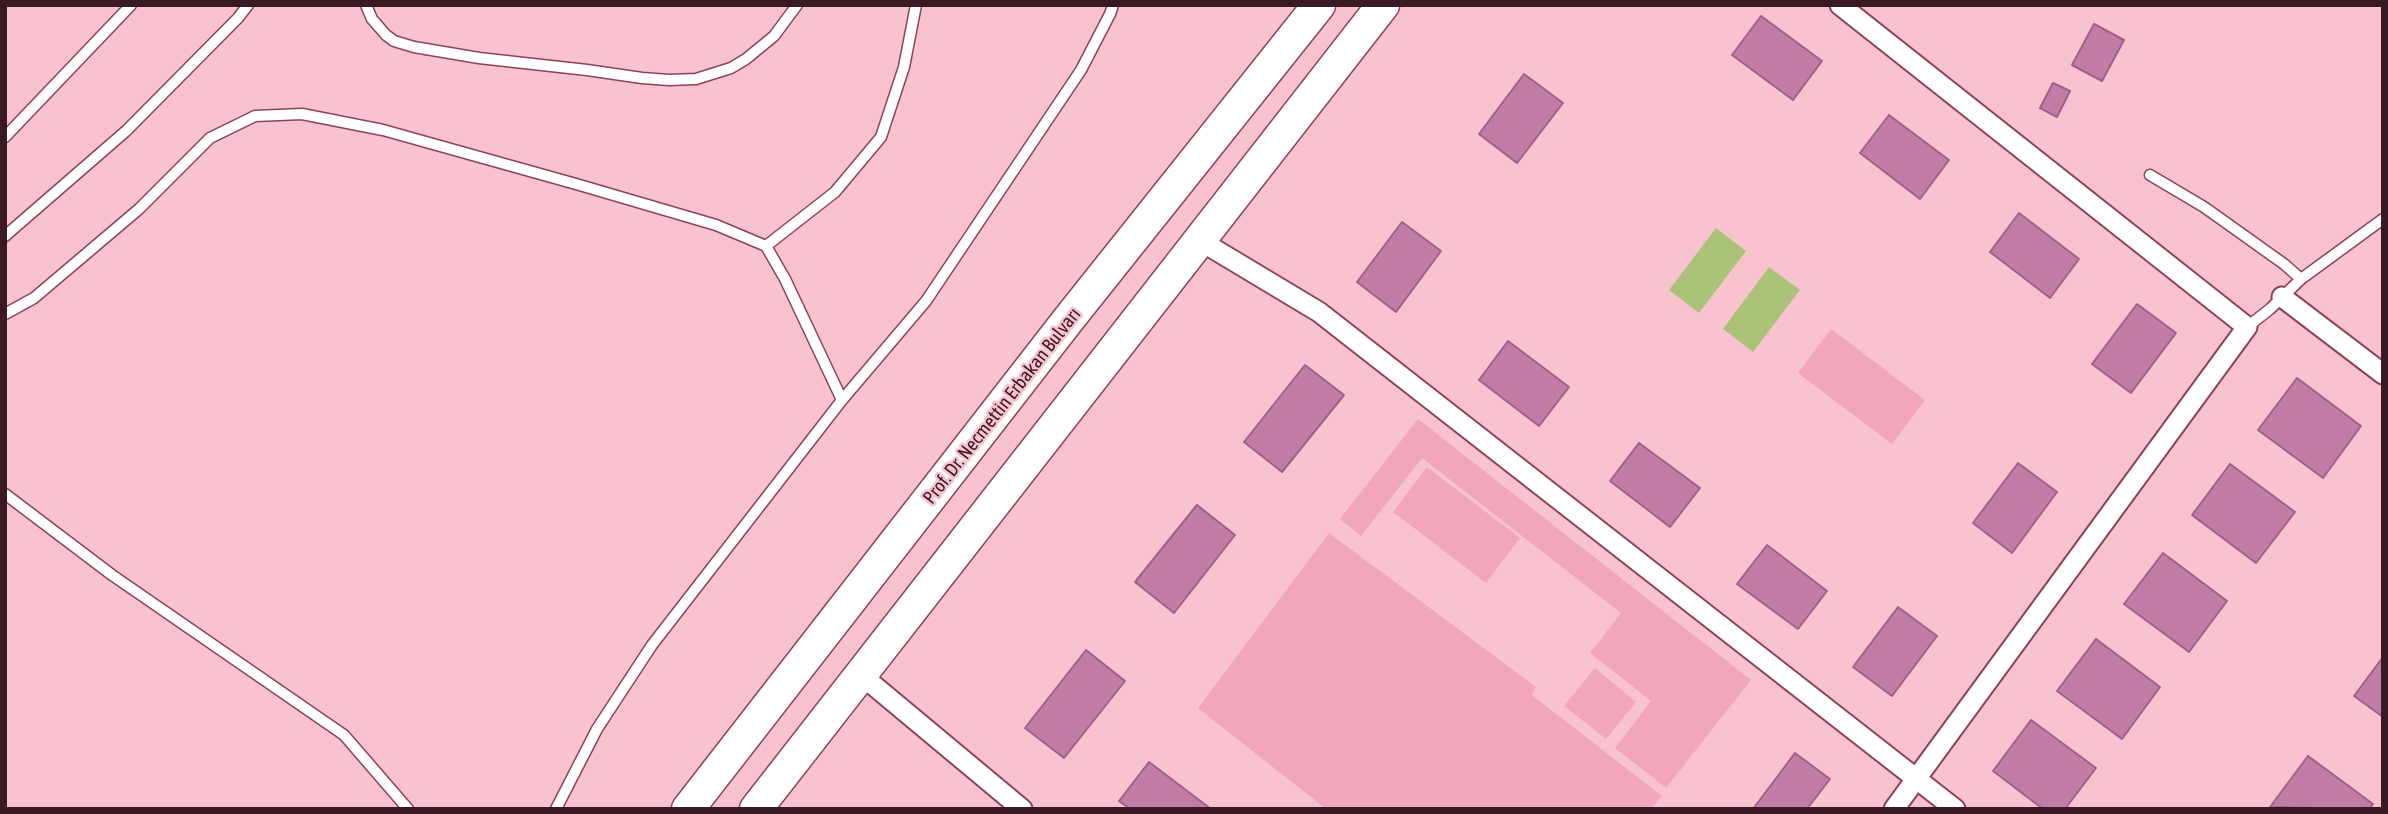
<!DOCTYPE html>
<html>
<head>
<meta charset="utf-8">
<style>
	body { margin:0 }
	#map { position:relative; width:2388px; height:814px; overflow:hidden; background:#f8c3cf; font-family:"Asap Condensed",sans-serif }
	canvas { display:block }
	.frame { position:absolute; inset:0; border:7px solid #391922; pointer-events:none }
</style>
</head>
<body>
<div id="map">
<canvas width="2388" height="814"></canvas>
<div class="frame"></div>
</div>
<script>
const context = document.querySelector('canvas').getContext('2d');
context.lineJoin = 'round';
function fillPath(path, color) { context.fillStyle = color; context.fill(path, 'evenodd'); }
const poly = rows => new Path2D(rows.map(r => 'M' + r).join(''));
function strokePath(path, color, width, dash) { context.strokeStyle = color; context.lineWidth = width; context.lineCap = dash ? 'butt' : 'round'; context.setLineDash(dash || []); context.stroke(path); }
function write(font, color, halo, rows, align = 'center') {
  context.font = font + ' "Asap Condensed",sans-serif'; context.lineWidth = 5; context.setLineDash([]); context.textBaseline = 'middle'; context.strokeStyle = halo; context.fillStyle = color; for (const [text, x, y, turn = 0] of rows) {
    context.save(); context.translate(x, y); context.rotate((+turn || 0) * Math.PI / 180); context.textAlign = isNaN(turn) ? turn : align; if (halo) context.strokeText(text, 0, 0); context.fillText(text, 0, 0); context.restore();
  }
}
fillPath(poly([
	[1831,329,1925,400,1892,444,1798,373],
	[1418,419,1751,680,1666,788,1615,748,1651,701,1590,653,1621,613,1422,458,1361,536,1340,519],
	[1427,467,1520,538,1486,583,1393,512],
	[1329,533,1536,687,1532,695,1662,796,1651,809,1326,809,1198,708],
	[1595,668,1636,702,1606,739,1564,706]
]), '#f1a7b9');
fillPath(poly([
	[1716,228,1746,251,1699,313,1669,290],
	[1769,267,1800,290,1753,352,1723,329]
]), '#abc279');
const building = poly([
	[1761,16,1822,61,1793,100,1732,55,1761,16],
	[2094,24,2124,40,2102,81,2072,65,2094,24],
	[1524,74,1563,103,1517,163,1479,134,1524,74],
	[2053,83,2070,91,2057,117,2040,108,2053,83],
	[1889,115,1949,160,1920,199,1860,153,1889,115],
	[2019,213,2079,259,2050,298,1990,252,2019,213],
	[1402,222,1441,251,1396,312,1357,282,1402,222],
	[2137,304,2176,333,2131,393,2092,364,2137,304],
	[1508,341,1569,387,1539,426,1479,380,1508,341],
	[1305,365,1344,395,1282,472,1244,442,1305,365],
	[2297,378,2361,426,2323,478,2258,430,2297,378],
	[1639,443,1700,488,1670,527,1610,481,1639,443],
	[2018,463,2057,492,2012,553,1973,523,2018,463],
	[2230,464,2295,512,2256,563,2192,515,2230,464],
	[1197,505,1235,535,1174,613,1135,582,1197,505],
	[1767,545,1827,591,1798,629,1737,584,1767,545],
	[2163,553,2227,601,2189,652,2124,604,2163,553],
	[1898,607,1937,636,1892,696,1853,667,1898,607],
	[2096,639,2160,687,2122,739,2057,691,2096,639],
	[1086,650,1125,681,1064,758,1025,728,1086,650],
	[2383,657,2383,717,2354,696,2383,657],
	[2031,720,2096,768,2065,809,2043,809,1993,771,2031,720],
	[1795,753,1830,779,1807,809,1753,809,1795,753],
	[2308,756,2373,804,2369,809,2270,807,2308,756],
	[1149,762,1211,809,1130,809,1119,801,1149,762]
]);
fillPath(building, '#c27da7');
strokePath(building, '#a35f89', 2);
const service = poly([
	[366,5,372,19,386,35,394,41,414,47,479,58,587,70,642,78,669,80,696,79,731,68,746,59,774,36,797,5],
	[5,137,131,5],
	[2150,175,2204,207,2284,264,2301,279],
	[5,236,126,131,238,18,248,5],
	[766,246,835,192,881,137,904,67,916,5],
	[5,314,34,298,139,209,210,138,255,116,302,114,383,130,576,184,716,225,766,246,785,279,842,400],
	[2247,327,2270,309,2301,279,2383,219],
	[5,494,112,575,344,735,408,809],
	[556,809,597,729,652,645,842,400,926,301,1081,70,1110,14,1113,5]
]);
const minor = poly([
	[1840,5,2247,327,1894,809],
	[1199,240,1319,312,1955,809],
	[2282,297,2383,374],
	[860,674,1022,809]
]);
const primary = poly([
	[688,809,1068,320,1319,5],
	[756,809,1383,5]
]);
strokePath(service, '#8d4258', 13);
strokePath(minor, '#8d4258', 23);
strokePath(primary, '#8d4258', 35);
strokePath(service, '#fff', 10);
strokePath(minor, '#fff', 19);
strokePath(primary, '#fff', 32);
write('19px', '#391922', '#f8c3cf', [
	["Prof. Dr. Necmettin Erbakan Bulvarı",1002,406,-52]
]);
</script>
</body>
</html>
